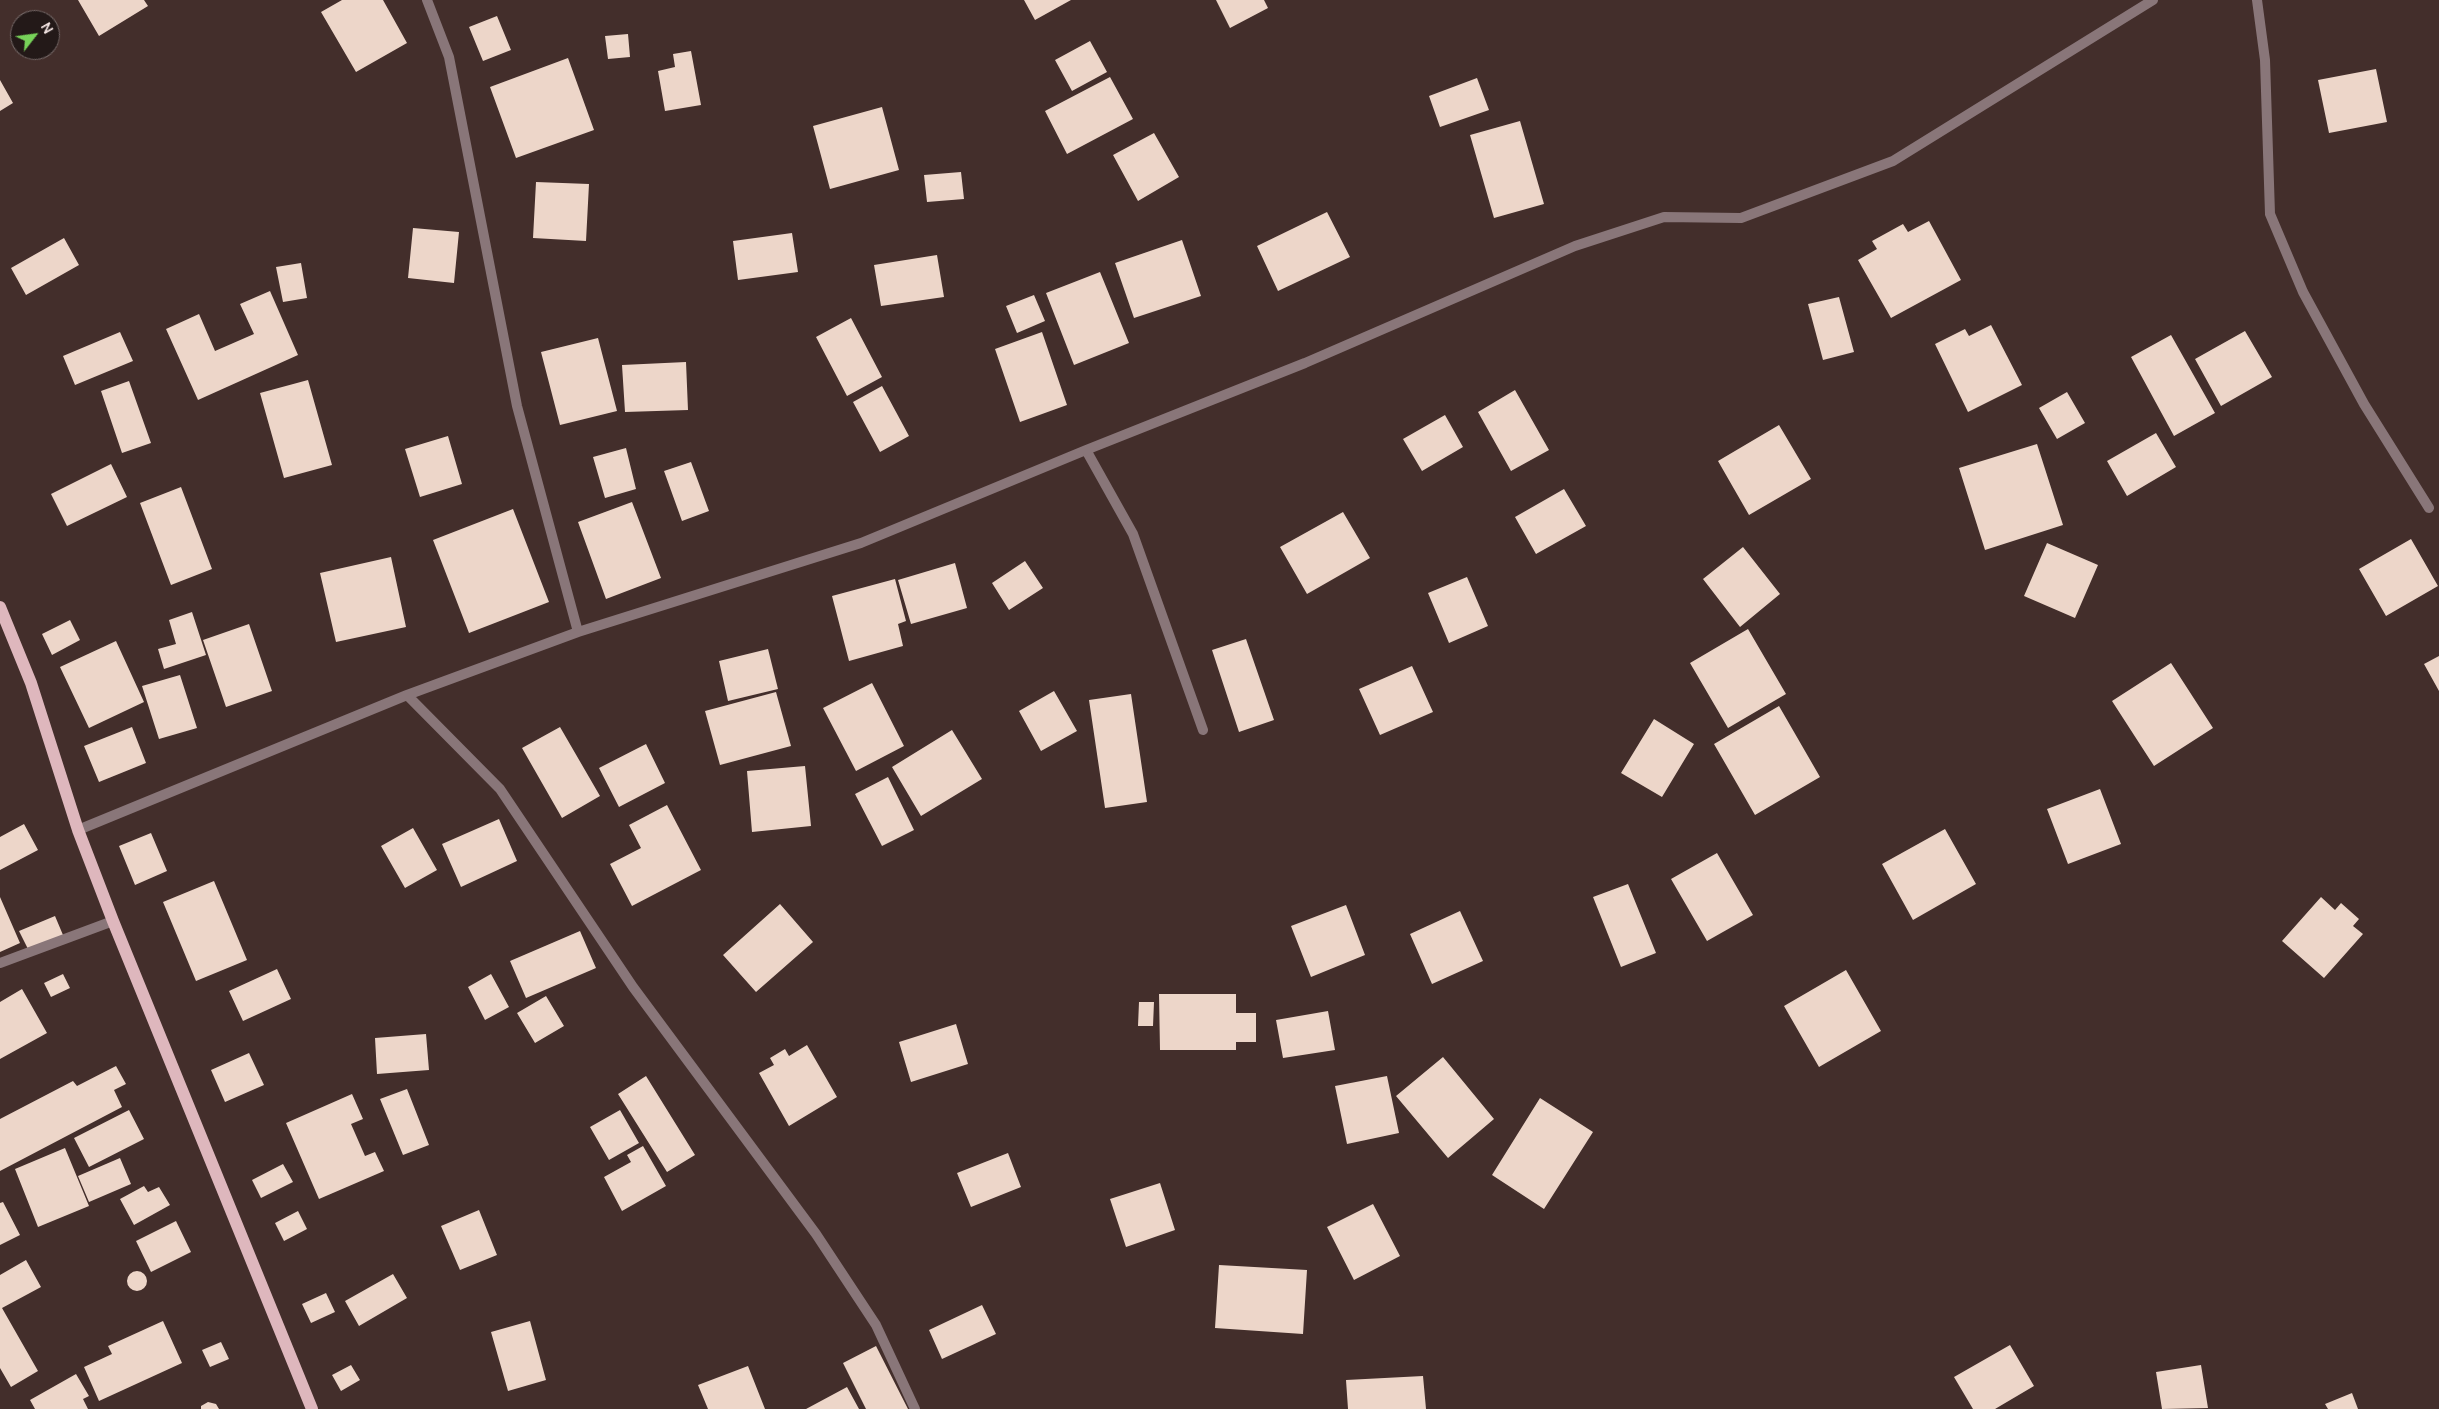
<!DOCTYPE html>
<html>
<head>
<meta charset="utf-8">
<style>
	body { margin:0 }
	#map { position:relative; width:2439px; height:1409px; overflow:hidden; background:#432e2b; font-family:Manrope,sans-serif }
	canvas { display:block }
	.north { position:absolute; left:10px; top:10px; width:50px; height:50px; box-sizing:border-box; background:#231918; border:1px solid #766a69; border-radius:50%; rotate:60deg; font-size:14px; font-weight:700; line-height:20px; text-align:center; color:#f3e4e2 }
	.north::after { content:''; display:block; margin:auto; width:18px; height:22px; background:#77d259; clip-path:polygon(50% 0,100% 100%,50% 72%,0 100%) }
</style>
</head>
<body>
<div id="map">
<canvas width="2439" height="1409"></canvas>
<div class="north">N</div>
</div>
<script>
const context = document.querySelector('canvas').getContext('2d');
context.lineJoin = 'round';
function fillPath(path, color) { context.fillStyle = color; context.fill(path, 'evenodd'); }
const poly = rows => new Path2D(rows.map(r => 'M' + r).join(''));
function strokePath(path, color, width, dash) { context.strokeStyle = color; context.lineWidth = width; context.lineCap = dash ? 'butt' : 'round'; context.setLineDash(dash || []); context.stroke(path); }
fillPath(poly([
	[78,0,144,0,148,6,99,36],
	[342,0,383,0,407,43,356,72,321,12],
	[1024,0,1071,0,1035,20],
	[1216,0,1264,0,1268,8,1230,28],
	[497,16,511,50,483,61,469,27],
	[628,34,630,57,608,59,605,36],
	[1090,41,1107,72,1072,91,1055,60],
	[691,51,701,105,665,111,658,71,675,67,673,54],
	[568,58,594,130,516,158,490,87],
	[2376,69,2387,122,2329,133,2318,80],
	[1110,77,1133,119,1067,154,1045,111],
	[1477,78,1489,110,1440,127,1429,96],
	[0,80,13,103,0,111],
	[882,107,899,170,830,189,813,126],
	[1520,121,1544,204,1494,218,1470,135],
	[1154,133,1179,177,1138,201,1113,155],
	[961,172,964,199,927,202,924,175],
	[536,182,589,184,586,241,533,238],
	[1327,212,1350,257,1278,291,1257,246],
	[1929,221,1961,280,1891,318,1858,260,1877,249,1872,241,1903,224,1908,232],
	[413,228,459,232,454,283,408,278],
	[792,233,798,272,738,280,733,241],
	[64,238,79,265,26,295,11,268],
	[1182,240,1201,296,1134,318,1115,263],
	[937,255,944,297,881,306,874,265],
	[301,263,307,298,283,302,276,267],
	[1100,272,1129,343,1074,365,1046,293],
	[270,291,298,355,198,400,166,329,199,314,215,351,254,334,240,304],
	[1034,295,1045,321,1017,333,1006,306],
	[1839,297,1854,352,1823,360,1808,304],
	[851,318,882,377,847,396,816,337],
	[1991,325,2022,385,1968,412,1935,344,1965,329,1969,336],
	[2245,331,2272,377,2221,406,2195,359],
	[120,332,133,361,75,385,63,356],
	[1042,332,1067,405,1020,422,995,349],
	[2171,335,2215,413,2174,436,2131,357],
	[598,338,617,411,560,425,541,352],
	[686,362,688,410,625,412,622,365],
	[308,380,332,465,284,478,260,393],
	[129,381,151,443,122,453,101,391],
	[882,386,909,436,880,452,853,402],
	[1515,390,1549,450,1511,471,1478,412],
	[2067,392,2085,423,2057,439,2039,408],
	[1445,415,1463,447,1422,471,1403,439],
	[1779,425,1811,479,1749,515,1718,461],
	[2156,433,2176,467,2127,496,2107,461],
	[448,436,462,484,420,497,405,449],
	[2037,444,2063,525,1985,550,1959,468],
	[626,448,636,489,605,498,593,457],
	[691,462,709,511,682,521,664,471],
	[111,464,127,497,67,526,51,494],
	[181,487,212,569,171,585,140,503],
	[1564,489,1586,526,1536,554,1515,517],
	[632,502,661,578,606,599,578,522],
	[513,509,549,602,469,633,433,540],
	[1343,512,1370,558,1307,594,1280,547],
	[2411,539,2438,586,2386,616,2359,569],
	[2047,543,2098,565,2075,618,2024,596],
	[1743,547,1780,594,1740,627,1703,579],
	[391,557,406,627,336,642,320,573],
	[1025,561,1043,588,1009,610,992,583],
	[955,563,967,608,911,624,898,580],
	[1467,577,1488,626,1449,643,1428,593],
	[895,579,906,621,898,624,903,646,849,661,832,596],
	[192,612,206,655,164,669,158,649,176,644,169,620],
	[70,620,80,640,52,655,42,634],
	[249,624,272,691,226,707,203,640],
	[1748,629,1786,694,1728,728,1690,663],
	[1246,639,1274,720,1239,732,1212,650],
	[116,641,144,702,89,728,60,667],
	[768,649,778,689,728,701,719,661],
	[2439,656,2439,691,2424,664],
	[2171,663,2213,728,2154,766,2112,701],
	[1412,666,1433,712,1380,735,1359,689],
	[180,675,197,728,159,739,142,686],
	[872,683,904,746,856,771,823,708],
	[1054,691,1077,731,1041,751,1019,711],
	[776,692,791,746,720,765,705,711],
	[1131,694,1147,802,1105,808,1089,700],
	[1779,706,1820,777,1755,815,1714,744],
	[1654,719,1694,744,1662,797,1621,773],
	[132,727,146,763,99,782,84,746],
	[560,727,600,796,562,818,522,748],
	[952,730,982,779,921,816,892,767],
	[646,744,665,783,619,807,599,768],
	[805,766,811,826,752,832,747,771],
	[888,777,914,830,882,846,855,794],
	[2100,789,2121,844,2068,864,2047,809],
	[667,805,701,870,632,906,610,864,641,848,629,825],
	[499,819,517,861,461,887,442,844],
	[24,824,38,850,0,870,0,837],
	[413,828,437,870,405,888,381,846],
	[1945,829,1976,884,1913,920,1882,864],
	[151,833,167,871,135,885,119,846],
	[1717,853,1753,915,1707,941,1671,879],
	[214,881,247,960,196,981,163,902],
	[1628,884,1656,953,1621,967,1593,897],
	[0,897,20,943,0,952],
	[2321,897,2335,910,2341,903,2359,919,2353,926,2363,934,2324,978,2282,941],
	[780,904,813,942,756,992,723,955],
	[1346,905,1365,955,1311,977,1291,926],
	[1460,911,1483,961,1432,984,1410,934],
	[55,916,63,935,28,949,19,931],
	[580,931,596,968,526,998,510,961],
	[277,969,291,999,243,1021,229,991],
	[1846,970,1881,1031,1819,1067,1784,1006],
	[63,974,70,988,51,997,44,983],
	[491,974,509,1007,485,1020,468,987],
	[22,989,47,1033,0,1059,0,1002],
	[1159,994,1236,994,1236,1013,1256,1013,1256,1042,1236,1042,1236,1050,1160,1050],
	[546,996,564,1026,535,1043,517,1013],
	[1139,1002,1154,1002,1153,1026,1138,1026],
	[1328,1011,1335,1050,1283,1058,1276,1020],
	[956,1024,968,1064,911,1082,899,1042],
	[426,1034,429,1070,377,1074,375,1038],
	[807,1045,837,1097,789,1126,759,1073,774,1065,770,1058,785,1049,789,1056],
	[249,1053,264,1085,225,1102,211,1070],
	[1443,1057,1494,1119,1448,1158,1396,1096],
	[116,1066,126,1084,114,1090,122,1107,0,1171,0,1119,73,1081,77,1086],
	[646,1076,695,1155,667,1172,618,1094],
	[1387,1076,1399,1133,1347,1144,1335,1086],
	[407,1089,429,1145,403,1155,380,1099],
	[352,1094,363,1119,351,1124,365,1156,375,1152,384,1171,319,1199,286,1123],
	[1540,1098,1593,1132,1544,1209,1492,1175],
	[129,1110,144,1139,89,1167,74,1138],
	[620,1110,639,1143,609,1160,590,1127],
	[643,1146,666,1186,622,1211,604,1177,631,1162,627,1155],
	[65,1148,89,1206,38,1227,15,1169],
	[1008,1153,1021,1187,971,1207,957,1173],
	[120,1158,131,1184,89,1202,78,1176],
	[283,1164,293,1182,261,1198,252,1180],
	[1160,1183,1175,1230,1126,1247,1110,1199],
	[144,1186,148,1192,159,1187,170,1205,134,1225,120,1199],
	[3,1202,20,1235,0,1245,0,1203],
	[1373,1204,1400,1256,1354,1280,1327,1227],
	[479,1210,497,1255,460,1270,441,1226],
	[298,1211,307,1229,284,1241,275,1223],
	[176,1221,191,1252,151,1272,136,1241],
	[26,1260,41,1287,2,1308,38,1371,11,1387,0,1368,0,1275],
	[1219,1265,1307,1270,1303,1334,1215,1328],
	'127 1281a10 10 0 1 1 20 0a10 10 0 1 1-20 0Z',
	[393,1274,407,1298,359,1326,345,1301],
	[326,1293,335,1312,311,1323,302,1304],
	[982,1305,996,1334,942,1359,929,1330],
	[163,1321,182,1363,99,1401,84,1367,112,1354,108,1346],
	[530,1321,546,1380,508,1391,491,1332],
	[221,1342,229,1359,210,1367,202,1350],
	[2010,1345,2034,1386,1995,1409,1973,1409,1954,1377],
	[876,1346,908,1409,866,1409,843,1363],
	[351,1365,360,1380,341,1391,332,1375],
	[2201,1365,2208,1408,2162,1409,2156,1372],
	[748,1366,765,1409,708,1409,698,1385],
	[76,1374,89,1396,83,1399,88,1409,35,1409,30,1400],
	[1423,1376,1426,1409,1348,1409,1346,1380],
	[847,1387,859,1409,806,1409],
	[2352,1393,2358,1409,2328,1409,2325,1404],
	[208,1402,216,1404,219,1409,201,1409,201,1406]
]), '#edd6c9');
strokePath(poly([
	[427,0,449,57,517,406,578,632],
	[2257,0,2265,60,2270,214,2303,292,2364,404,2429,508],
	[1086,450,1133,534,1203,730],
	[407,695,500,789,633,987,816,1234,876,1325,915,1409],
	[78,830,407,695,578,632,861,543,1086,450,1305,363,1575,246,1664,217,1741,218,1893,161,2153,0],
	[0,963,113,921]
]), '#897679', 10);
strokePath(poly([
	[0,607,31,683,78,830,113,921,312,1409]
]), '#deb7bd', 12);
</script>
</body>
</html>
